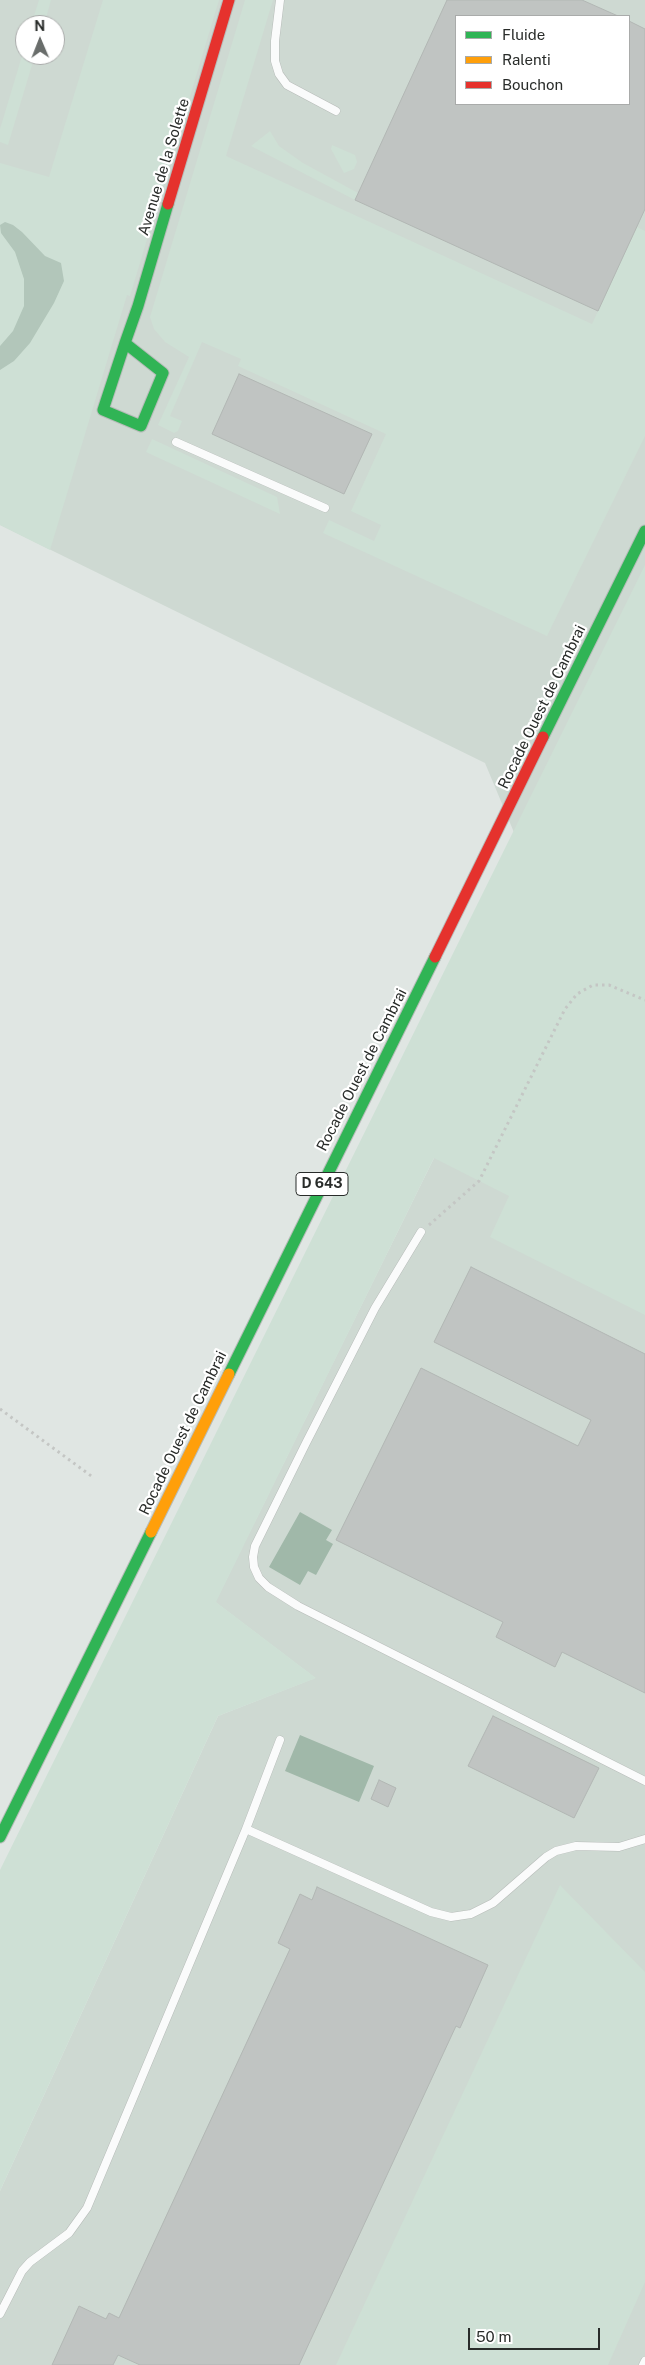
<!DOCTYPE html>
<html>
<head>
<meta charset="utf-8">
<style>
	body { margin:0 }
	#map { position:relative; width:645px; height:2365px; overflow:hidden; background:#e0e6e3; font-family:"Public Sans",sans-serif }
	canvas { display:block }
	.legend { position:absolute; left:455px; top:15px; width:175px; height:90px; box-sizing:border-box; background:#fff; border:1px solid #a9abaa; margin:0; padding:6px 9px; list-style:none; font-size:15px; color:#292c2a }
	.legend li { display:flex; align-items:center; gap:10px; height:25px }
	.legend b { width:25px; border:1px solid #a9abaa }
	.north { position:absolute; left:15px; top:15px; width:50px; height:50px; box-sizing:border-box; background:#fff; border:1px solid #a9abaa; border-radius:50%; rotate:359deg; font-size:14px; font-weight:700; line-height:20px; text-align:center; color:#292c2a }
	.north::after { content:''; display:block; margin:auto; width:18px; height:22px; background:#696d6b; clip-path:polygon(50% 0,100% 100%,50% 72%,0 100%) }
	.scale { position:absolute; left:468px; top:2328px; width:132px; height:22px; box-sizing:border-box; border:2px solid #292c2a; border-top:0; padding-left:6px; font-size:15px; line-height:18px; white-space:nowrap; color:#292c2a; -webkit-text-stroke:4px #fff; paint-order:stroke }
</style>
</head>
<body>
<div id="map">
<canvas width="645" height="2365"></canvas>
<ul class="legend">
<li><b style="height:6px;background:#30b455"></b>Fluide</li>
<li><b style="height:6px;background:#ff9f0a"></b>Ralenti</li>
<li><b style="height:6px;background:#e5322d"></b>Bouchon</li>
</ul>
<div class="north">N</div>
<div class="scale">50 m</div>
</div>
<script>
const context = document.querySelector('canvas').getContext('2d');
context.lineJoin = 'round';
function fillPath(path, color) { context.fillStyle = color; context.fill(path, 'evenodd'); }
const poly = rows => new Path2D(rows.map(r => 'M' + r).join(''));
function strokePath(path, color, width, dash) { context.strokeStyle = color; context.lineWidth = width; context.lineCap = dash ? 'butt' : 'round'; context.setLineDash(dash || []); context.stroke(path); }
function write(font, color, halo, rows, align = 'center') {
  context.font = font + ' "Public Sans",sans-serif'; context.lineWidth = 4.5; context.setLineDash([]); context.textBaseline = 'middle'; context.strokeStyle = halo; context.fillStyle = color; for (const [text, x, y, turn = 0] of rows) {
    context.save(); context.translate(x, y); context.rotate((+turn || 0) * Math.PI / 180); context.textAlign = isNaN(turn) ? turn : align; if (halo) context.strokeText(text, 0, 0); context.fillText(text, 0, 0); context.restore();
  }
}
fillPath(poly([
	[0,0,645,0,645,2365,0,2365,0,2191,218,1716,315,1678,215,1602,551,921,485,763,0,525],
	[456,16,629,16,629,104,456,104],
	[25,25,55,25,55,55,25,55]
]), '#ced9d2');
fillPath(poly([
	[39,0,51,0,44,25,31,25],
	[103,0,219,0,130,296,127,295,50,550,0,525,0,163,49,177],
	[245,0,273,0,226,156,592,324,637,227,645,231,645,436,547,636,323,533,329,520,374,541,381,525,351,511,386,434,238,366,241,359,202,342,170,416,182,421,178,431,174,433,158,425,189,357,165,342,154,329,150,317],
	[25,46,25,55,35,55,8,145,0,142,0,129],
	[270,131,279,146,303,163,358,193,355,200,251,146],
	[332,145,355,155,357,162,354,169,344,173,331,149],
	[152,439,277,497,280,514,146,452],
	[645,565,645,1315,490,1237,509,1196,434,1158,216,1602,316,1678,218,1716,0,2191,0,1870],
	[560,1885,645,1972,645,2282,608,2365,336,2365]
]), '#cee0d5');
fillPath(poly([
	[5,222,13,225,22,232,45,256,61,263,64,281,54,303,30,343,14,361,0,370,0,346,13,331,24,306,24,279,15,252,1,233,0,225]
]), '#b2c6ba');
fillPath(poly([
	[300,1512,332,1530,326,1540,333,1544,316,1575,308,1571,300,1585,269,1567],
	[300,1735,374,1766,359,1802,285,1771]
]), '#a0b8a9');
const building = poly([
	[447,0,582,0,618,16,456,16,456,104,629,104,629,21,645,29,645,209,598,311,355,200,447,0],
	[239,374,372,434,344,494,212,434,239,374],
	[471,1267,645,1354,645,1693,562,1652,555,1667,496,1637,503,1622,336,1540,421,1368,578,1446,591,1420,434,1342,471,1267],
	[493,1716,599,1768,574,1818,468,1766,493,1716],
	[379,1780,396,1788,388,1807,371,1799,379,1780],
	[317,1887,488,1965,460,2028,456,2026,299,2365,140,2365,118,2355,113,2365,52,2365,79,2306,106,2319,109,2313,119,2318,290,1949,278,1943,300,1894,312,1900,317,1887]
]);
fillPath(building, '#c0c4c2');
strokePath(building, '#b2b7b4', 1);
const lane = poly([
	[280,0,275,41,275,61,279,74,287,85,336,111],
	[176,442,325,508],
	[421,1232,375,1308,306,1443,255,1546,253,1557,254,1567,259,1578,268,1587,298,1606,645,1781],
	[246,1829,280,1740],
	[0,2314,22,2271,30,2262,69,2233,87,2208,246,1829,431,1912,451,1917,471,1914,493,1903,546,1857,556,1851,576,1846,619,1847,645,1839],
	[643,2365,645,2361]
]);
const fast = poly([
	[125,343,163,373,141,426,103,410,125,343,138,306,168,204],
	[543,737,645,531],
	[229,1374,435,957],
	[0,1837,151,1532]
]);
const slow = poly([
	[151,1532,229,1374]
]);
const jam = poly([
	[168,204,229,0],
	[435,957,543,737]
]);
strokePath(lane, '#b7bcb9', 9);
strokePath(fast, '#b7bcb9', 13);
strokePath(slow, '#b7bcb9', 13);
strokePath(jam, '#b7bcb9', 13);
strokePath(poly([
	[429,1225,479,1181,565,1009,577,994,593,985,609,985,645,1000],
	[0,1409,94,1478]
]), '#c4c6c4', 3, [2.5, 4]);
strokePath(lane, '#fafbfb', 8);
strokePath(fast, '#30b455', 11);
strokePath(slow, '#ff9f0a', 11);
strokePath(jam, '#e5322d', 11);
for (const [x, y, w] of [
	[322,1184,52]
]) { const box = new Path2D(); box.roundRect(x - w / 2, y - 11.5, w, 23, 4); context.fillStyle = '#fff'; context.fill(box); strokePath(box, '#292c2a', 1); }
write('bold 14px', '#292c2a', null, [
	["D 643",322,1184]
]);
write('15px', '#292c2a', '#fff', [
	["Avenue de la Solette",164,167,-73],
	["Rocade Ouest de Cambrai",542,707,-64],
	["Rocade Ouest de Cambrai",362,1070,-63],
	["Rocade Ouest de Cambrai",183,1433,-64]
]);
</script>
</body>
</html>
